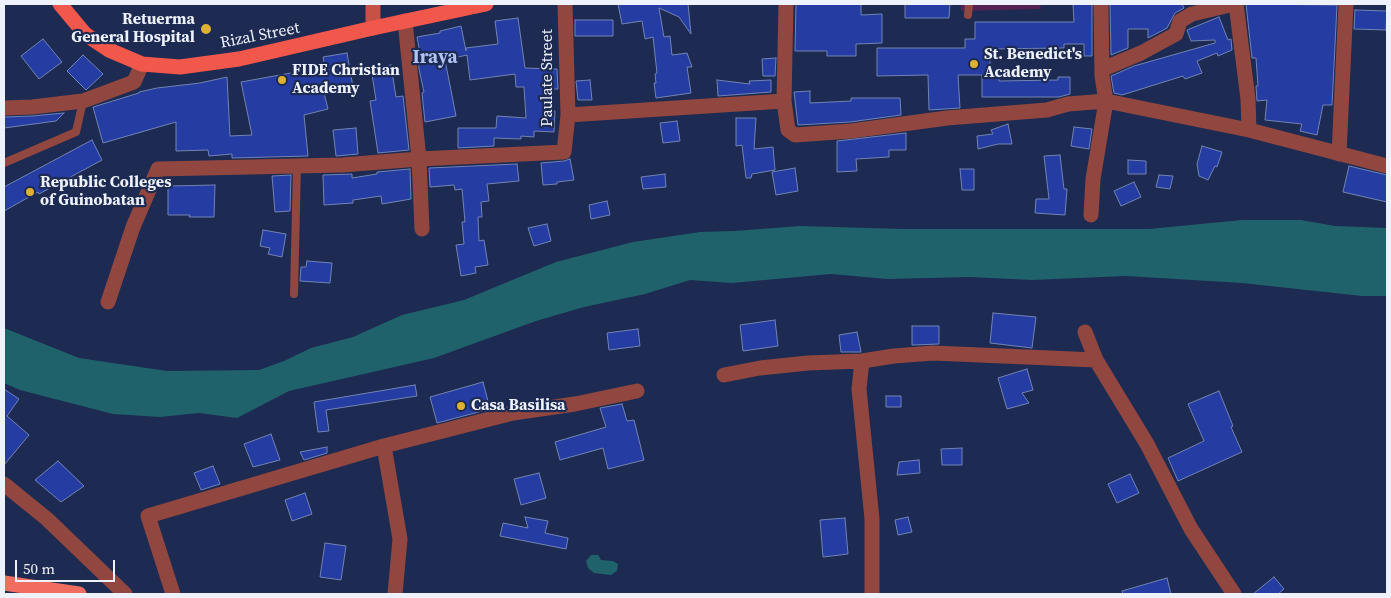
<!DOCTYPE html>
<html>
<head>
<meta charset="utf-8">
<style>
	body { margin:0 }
	#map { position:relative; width:1391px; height:598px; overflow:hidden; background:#1d2a51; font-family:"Source Serif 4",serif }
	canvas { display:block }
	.frame { position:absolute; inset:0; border:5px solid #eef2fd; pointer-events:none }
	.scale { position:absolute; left:15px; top:560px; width:100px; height:22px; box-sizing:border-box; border:2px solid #eef2fd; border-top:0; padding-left:6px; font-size:15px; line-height:18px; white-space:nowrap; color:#eef2fd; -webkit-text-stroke:4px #1d2a51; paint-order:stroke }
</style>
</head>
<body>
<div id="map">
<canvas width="1391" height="598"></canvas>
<div class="frame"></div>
<div class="scale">50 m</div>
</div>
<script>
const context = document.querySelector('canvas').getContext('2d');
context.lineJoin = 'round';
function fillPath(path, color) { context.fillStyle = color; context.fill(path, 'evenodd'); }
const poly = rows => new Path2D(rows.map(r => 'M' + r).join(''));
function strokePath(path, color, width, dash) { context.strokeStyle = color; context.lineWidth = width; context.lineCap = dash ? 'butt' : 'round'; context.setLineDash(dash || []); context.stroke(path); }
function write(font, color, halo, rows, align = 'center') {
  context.font = font + ' "Source Serif 4",serif'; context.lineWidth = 4.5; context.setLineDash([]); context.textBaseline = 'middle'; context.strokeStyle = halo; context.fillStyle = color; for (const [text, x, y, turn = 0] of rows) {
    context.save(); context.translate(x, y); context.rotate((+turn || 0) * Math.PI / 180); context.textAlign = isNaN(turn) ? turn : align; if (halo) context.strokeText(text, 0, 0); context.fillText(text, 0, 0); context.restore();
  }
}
fillPath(poly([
	[961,4,1040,4,1041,9,961,11]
]), '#532252');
fillPath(poly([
	[1242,220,1301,220,1335,226,1387,228,1387,296,1362,296,1242,283,1126,276,1032,280,970,277,887,279,831,274,732,283,690,280,645,294,584,307,536,321,434,358,289,391,237,418,199,413,160,417,113,414,20,390,4,383,4,328,79,358,167,371,259,370,284,361,311,348,353,337,402,315,464,300,556,262,633,242,700,232,734,231,800,226,902,229,1149,229],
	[591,555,598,555,601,560,613,561,618,564,617,571,611,575,594,573,588,568,586,561]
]), '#20626b');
const building = poly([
	[618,4,688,4,691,34,679,17,659,8,664,37,670,36,672,55,687,53,692,67,687,67,691,93,656,98,654,83,656,83,655,74,657,73,653,37,645,39,642,21,622,24,618,4],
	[796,4,861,4,861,15,882,14,882,43,856,44,856,56,827,56,827,51,795,51,796,4],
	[905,4,950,4,949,18,905,18,905,4],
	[1073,4,1092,4,1092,56,1084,56,1084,44,1064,44,1064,48,990,49,990,72,999,72,999,81,1058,80,1058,77,1070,77,1070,94,1059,97,982,97,982,75,958,75,960,108,929,110,928,75,877,76,877,48,965,48,965,39,975,39,975,22,1074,22,1073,4],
	[1110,4,1182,4,1184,8,1175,13,1167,28,1148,38,1148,29,1128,29,1128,48,1111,55,1110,4],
	[1246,4,1337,5,1332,105,1323,105,1317,135,1300,131,1302,124,1265,120,1267,100,1257,101,1256,86,1258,86,1256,58,1252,58,1246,4],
	[1355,10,1387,11,1386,30,1354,29,1355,10],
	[1219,17,1228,40,1231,39,1232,50,1218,56,1217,53,1197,61,1202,73,1185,79,1183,76,1122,95,1114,93,1111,76,1134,66,1215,43,1215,40,1191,41,1187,30,1219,17],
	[518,18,525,68,557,69,558,89,548,89,549,111,555,111,554,132,534,131,534,137,521,136,521,139,494,138,494,146,458,148,458,128,496,128,497,116,526,118,524,87,516,87,515,74,470,80,467,55,445,60,456,116,425,122,422,93,424,92,419,69,418,54,420,53,417,37,440,33,440,31,461,26,466,51,466,48,498,44,495,21,518,18],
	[575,20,613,20,613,36,575,36,575,20],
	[43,39,62,62,39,79,21,56,43,39],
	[347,53,353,87,324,93,328,109,304,115,308,156,232,158,232,154,209,156,208,150,176,151,176,122,103,143,93,107,139,93,139,92,157,88,200,83,227,77,230,136,252,135,241,82,291,73,292,76,325,69,323,57,347,53],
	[83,55,103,74,86,90,67,71,83,55],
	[776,58,775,76,763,76,762,59,776,58],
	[391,65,396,97,403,96,409,150,378,153,370,101,376,100,371,68,391,65],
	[590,80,592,100,578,100,576,81,590,80],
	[717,80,750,84,749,81,771,80,771,92,718,96,717,80],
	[810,91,810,103,851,101,851,98,900,98,901,115,850,122,798,125,794,92,810,91],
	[64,113,56,121,4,128,4,117,32,116,64,113],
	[736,118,756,118,754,149,773,147,775,170,752,174,751,178,746,178,742,145,736,146,736,118],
	[677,121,680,141,663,143,660,123,677,121],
	[1008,124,1012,144,998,144,978,149,977,136,993,134,991,130,1008,124],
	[1074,127,1092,129,1089,149,1071,146,1074,127],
	[356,128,358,154,336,156,333,130,356,128],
	[906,133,906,150,889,150,889,157,856,159,857,171,837,172,837,141,906,133],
	[92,140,102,160,39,194,38,192,4,211,4,187,92,140],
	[1202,146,1222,152,1217,167,1215,166,1208,180,1199,176,1197,164,1202,146],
	[1060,155,1064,189,1067,189,1065,215,1035,213,1036,199,1049,199,1044,156,1060,155],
	[570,159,574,180,557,182,557,184,543,185,541,163,564,161,570,159],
	[1128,160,1146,161,1146,174,1128,174,1128,160],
	[517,164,519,181,487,184,489,201,481,202,482,217,478,217,479,241,484,240,488,265,475,267,476,273,461,276,456,245,464,244,462,222,465,222,462,189,455,190,454,185,430,187,429,168,517,164],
	[1349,166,1387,175,1387,202,1343,192,1349,166],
	[795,168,798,191,776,195,772,172,795,168],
	[410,169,411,199,382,204,381,196,353,200,353,203,324,205,323,175,352,174,352,178,377,174,377,172,410,169],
	[960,169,974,169,974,190,962,190,960,169],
	[665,174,666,187,643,189,641,177,665,174],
	[291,175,290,211,275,212,272,176,291,175],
	[1159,175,1173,176,1170,189,1156,187,1159,175],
	[1134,182,1141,197,1121,206,1114,191,1134,182],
	[215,185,214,217,189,217,190,215,168,215,168,186,215,185],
	[607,201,610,215,591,219,589,205,607,201],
	[547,224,551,241,534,246,528,228,547,224],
	[263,230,286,234,282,257,268,254,270,248,260,246,263,230],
	[307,261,332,263,330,283,300,281,301,267,306,267,307,261],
	[993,313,1036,317,1032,348,990,343,993,313],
	[775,320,778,346,743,351,740,325,775,320],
	[912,326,939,326,939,344,912,345,912,326],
	[638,329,640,346,609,350,607,333,638,329],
	[857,332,861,352,841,352,839,335,857,332],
	[1027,369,1033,390,1022,393,1029,403,1007,409,998,378,1027,369],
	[483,382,490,409,437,423,430,397,483,382],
	[415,385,417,396,326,410,329,431,318,432,314,402,415,385],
	[4,389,19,399,7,416,29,435,4,465,4,389],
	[1219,391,1233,426,1231,427,1242,452,1178,481,1168,458,1204,441,1188,404,1219,391],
	[886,396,901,396,901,407,886,407,886,396],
	[622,404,627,421,634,420,644,460,608,469,603,448,560,460,555,442,606,427,600,408,622,404],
	[271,434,280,460,253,467,244,444,271,434],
	[327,447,327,453,304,460,300,452,327,447],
	[962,448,962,465,942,465,941,449,962,448],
	[919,460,920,473,897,475,899,462,919,460],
	[58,461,84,486,61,502,35,480,58,461],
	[213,466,220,484,201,490,194,473,213,466],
	[539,473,546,498,521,505,514,479,539,473],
	[1130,474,1139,493,1117,503,1108,484,1130,474],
	[305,493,312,514,292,521,285,500,305,493],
	[525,517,548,521,545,533,568,538,566,549,500,536,503,523,528,528,525,517],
	[908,517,912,532,898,535,895,520,908,517],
	[845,518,848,554,823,557,820,520,845,518],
	[325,543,346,546,341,580,320,577,325,543],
	[1274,577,1284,589,1278,594,1253,594,1274,577],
	[1167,578,1171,594,1123,594,1122,591,1167,578]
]);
fillPath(building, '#253da3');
strokePath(building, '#7284b2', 1);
strokePath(poly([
	[968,15,969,4],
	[4,163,76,132,83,101],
	[294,294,297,166]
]), '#91473f', 8);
strokePath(poly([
	[786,4,784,101,788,130,795,135,851,131,947,118,1047,110,1068,104,1106,101,1249,130,1387,166],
	[1236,4,1248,99,1249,130],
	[405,21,419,159,422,229],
	[1103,69,1141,53,1176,34,1180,21,1192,14,1234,4],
	[4,108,32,107,83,101,134,82,142,64],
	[568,115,784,101],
	[1339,154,1346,4],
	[1091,215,1093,179,1106,101,1102,76,1101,4],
	[108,302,133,227,158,169,342,165,419,159,564,152,568,115,565,4],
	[1085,332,1096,360,1147,444,1191,529,1234,594],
	[862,361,859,389,872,519,872,594],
	[724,375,760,368,808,363,862,361,894,356,933,353,1096,360],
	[384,446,400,539,395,594],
	[4,484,47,519,125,594],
	[173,594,148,516,384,446,513,413,575,404,637,391]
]), '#91473f', 15);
strokePath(poly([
	[373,4,373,28]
]), '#c85146', 15);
strokePath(poly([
	[60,4,85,34,109,50,142,64,180,67,239,59,373,28,486,4]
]), '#f2574b', 15);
strokePath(poly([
	[4,583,79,594]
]), '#f16d60', 15);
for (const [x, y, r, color] of [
	[206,29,6,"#deb133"],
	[974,64,5,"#deb133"],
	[282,80,5,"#deb133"],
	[30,192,5,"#deb133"],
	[461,406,5,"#deb133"]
]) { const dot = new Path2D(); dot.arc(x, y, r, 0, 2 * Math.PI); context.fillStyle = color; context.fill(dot); strokePath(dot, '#1d2a51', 2); }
write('bold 16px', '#eef2fd', '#1d2a51', [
	["Retuerma",195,20,"right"],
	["General Hospital",195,38,"right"],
	["St. Benedict's",984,55],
	["Academy",984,73],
	["FIDE Christian",292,71],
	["Academy",292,89],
	["Republic Colleges",40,183],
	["of Guinobatan",40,201],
	["Casa Basilisa",471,406]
], 'left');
write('16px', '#eef2fd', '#1d2a51', [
	["Rizal Street",260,36,-11],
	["Paulate Street",548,78,-90]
]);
write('bold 19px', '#b0c3f4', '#1d2a51', [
	["Iraya",435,58]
]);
</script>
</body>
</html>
